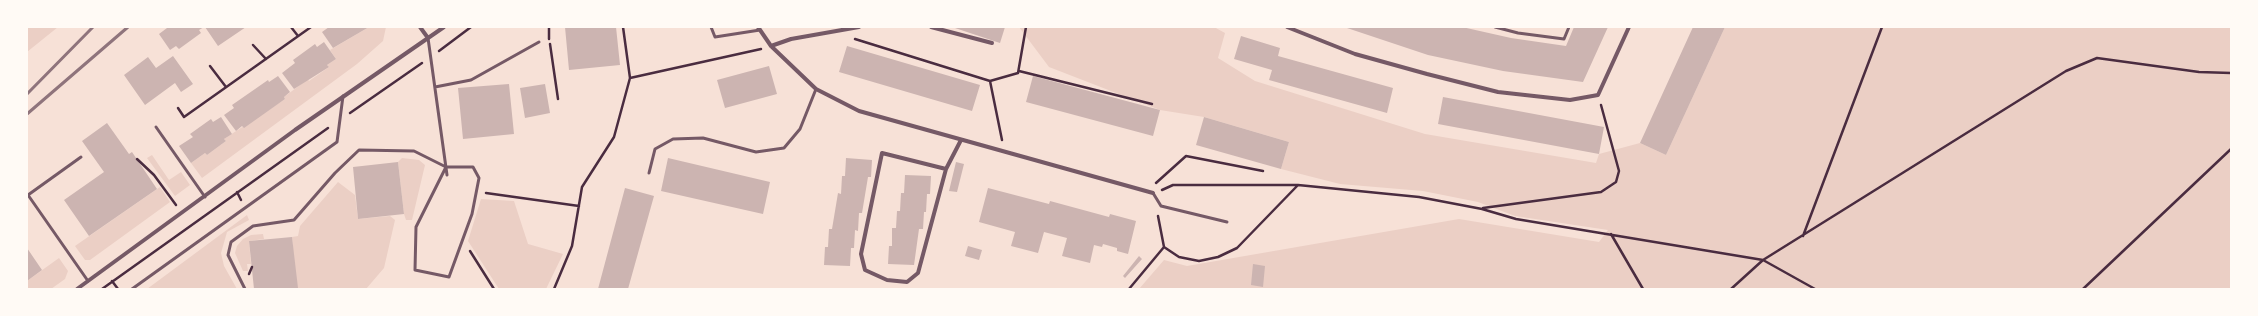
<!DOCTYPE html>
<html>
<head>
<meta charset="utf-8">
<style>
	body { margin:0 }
	#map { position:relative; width:2258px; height:316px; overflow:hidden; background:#f7e1d7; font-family:Quicksand,sans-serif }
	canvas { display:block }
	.frame { position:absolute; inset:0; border:28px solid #fffaf5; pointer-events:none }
</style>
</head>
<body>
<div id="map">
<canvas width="2258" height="316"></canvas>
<div class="frame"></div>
</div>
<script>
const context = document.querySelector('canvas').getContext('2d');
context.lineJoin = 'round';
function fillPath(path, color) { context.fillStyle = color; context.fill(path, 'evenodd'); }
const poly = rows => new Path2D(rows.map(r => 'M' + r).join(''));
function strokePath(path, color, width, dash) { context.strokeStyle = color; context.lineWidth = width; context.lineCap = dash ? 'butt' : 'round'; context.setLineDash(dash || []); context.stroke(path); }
fillPath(poly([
	[27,27,58,27,27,52],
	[369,27,386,27,383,41,357,64,202,178,191,163,205,153,207,155,226,141,224,139,285,99,284,97,308,79,309,81,329,67,327,65,336,59,330,50],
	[1019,27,1214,27,1225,33,1218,58,1255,81,1425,134,1596,163,1599,154,1640,143,1666,155,1725,27,2231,27,2231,289,1139,289,1164,260,1187,266,1459,219,1599,242,1608,230,1515,216,1478,202,1423,191,1340,184,1281,169,1289,142,1204,117,1160,110,1049,67],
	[152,155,169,180,181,172,190,185,175,196,147,158],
	[402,158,419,160,425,165,412,220,406,220,404,214,398,162],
	[338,182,355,195,358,219,390,216,395,220,384,268,366,289,296,289,292,237,298,236,300,226],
	[160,187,170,202,90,260,85,260,75,246],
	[481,199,514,201,528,244,563,254,546,289,499,289,468,241],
	[247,215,249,220,227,232,221,253,224,266,237,289,147,289],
	[263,234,264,239,249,241,251,264,247,264,248,271,243,271,235,253,237,246,243,239,251,235],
	[59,258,68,271,65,279,51,289,27,289,27,281]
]), '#ebcfc5');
fillPath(poly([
	[166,27,204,27,199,30,201,33,179,49,176,46,170,50,159,34,167,28],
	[205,27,246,27,218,46],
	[329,27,369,27,333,48,322,32],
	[565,27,616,27,620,65,569,70],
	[952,27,1005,27,1000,43],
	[1344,27,1462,27,1511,38,1566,46,1574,27,1608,27,1583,82,1503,71,1428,55],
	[1693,27,1725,27,1666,155,1640,143],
	[1241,36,1280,48,1278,56,1393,88,1387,113,1269,80,1272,70,1234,59],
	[324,42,336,59,327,65,329,67,294,89,282,73,295,63,293,60,315,44,317,47],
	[847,46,980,85,972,111,839,72],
	[173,56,193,84,181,92,175,83,145,105,124,75,148,57,156,68],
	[769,66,777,94,725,108,717,80],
	[278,76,290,92,284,97,285,99,244,128,242,126,236,131,224,115,234,108,232,105,268,80,269,82],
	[1033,76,1160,110,1153,136,1026,102],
	[509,84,514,134,463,139,458,88],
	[545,84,550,113,525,118,520,88],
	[1443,97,1604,127,1599,154,1438,124],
	[221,117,232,134,224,139,226,141,207,155,205,153,191,163,179,146,193,137,190,134,211,119,213,122],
	[1204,117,1289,142,1281,169,1196,145],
	[107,123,129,154,132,152,157,189,89,236,64,200,104,172,82,141],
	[668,158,770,182,763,214,661,191],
	[846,158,872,160,871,177,868,177,862,213,859,213,858,231,855,230,854,248,851,248,850,266,824,265,825,247,828,247,829,229,832,229,838,193,841,194,842,176,845,176],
	[398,162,404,214,358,219,353,167],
	[956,162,964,164,957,192,949,191],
	[905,175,931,176,930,194,927,194,926,212,924,212,923,229,919,229,914,265,888,264,889,246,892,246,892,228,896,228,897,211,900,211,901,193,904,193],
	[625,188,654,196,628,289,598,289],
	[988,188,1049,204,1050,201,1109,217,1110,214,1136,221,1128,254,1117,251,1117,248,1103,244,1102,247,1094,245,1090,263,1062,256,1067,238,1044,232,1038,253,1011,246,1015,232,979,222],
	[292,237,298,288,254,289,249,241],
	[968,246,982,250,979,260,965,256],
	[27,248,42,270,27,281],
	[1139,256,1142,259,1125,278,1123,276],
	[1253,264,1265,266,1263,287,1251,285]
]), '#ccb4b1');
strokePath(poly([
	[291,27,298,36],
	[549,27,549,39],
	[855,39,990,81],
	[550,44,558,99],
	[253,45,266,59],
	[439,51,471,27],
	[210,66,226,87],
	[1019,71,1152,104],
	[630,78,761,49],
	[178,108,184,117,311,27],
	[350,113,422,63],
	[1002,140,990,81,1018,73,1026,27],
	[137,159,154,175,176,205],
	[1156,183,1186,156,1263,171],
	[1162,190,1173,185,1298,185,1419,197,1482,209,1516,219,1763,260,1815,289],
	[237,192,241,200],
	[486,193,579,206],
	[1483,208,1601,192,1616,182,1619,171,1601,105],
	[1611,234,1643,289],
	[1803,236,1882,27],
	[1164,247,1179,257,1199,261,1218,257,1237,248,1298,185],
	[470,251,494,289],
	[249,274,252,267],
	[112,281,118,289],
	[102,289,328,128],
	[554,289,572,246,582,187,614,137,630,78,623,27],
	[1129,289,1164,247,1158,216],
	[1731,289,1763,260,2066,71,2097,58,2199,72,2231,73],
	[2083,289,2231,149]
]), '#4a2c40', 2.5);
strokePath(poly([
	[711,27,715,37,760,30],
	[1495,27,1518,33,1564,39,1569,27],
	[428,38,447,175],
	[435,87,471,80,539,42],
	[156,127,205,197],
	[649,173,655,149,673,139,703,138,756,152,784,148,800,129,816,89],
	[1153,193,1161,206,1227,222],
	[28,195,81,157],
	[27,196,28,195,88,281],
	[132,289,337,142,343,96],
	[245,289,228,255,231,242,253,226,294,220,335,173,359,150,414,151,446,167,473,167,479,178,472,214,449,277,415,270,416,227,446,167]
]), '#755966', 3);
strokePath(poly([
	[420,27,428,38],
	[758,27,771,46,816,89,859,111,1153,193],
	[931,27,992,43],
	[1287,27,1355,54,1427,74,1498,92,1570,100,1598,95,1629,27],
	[771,46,791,39,859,27],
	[946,169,918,273,907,282,887,280,865,270,861,254,882,153,946,169,961,140],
	[77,289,295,130,444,27]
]), '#755966', 4);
strokePath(poly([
	[27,94,93,27],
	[27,114,128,27]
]), '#8f747c', 3);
</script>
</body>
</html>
